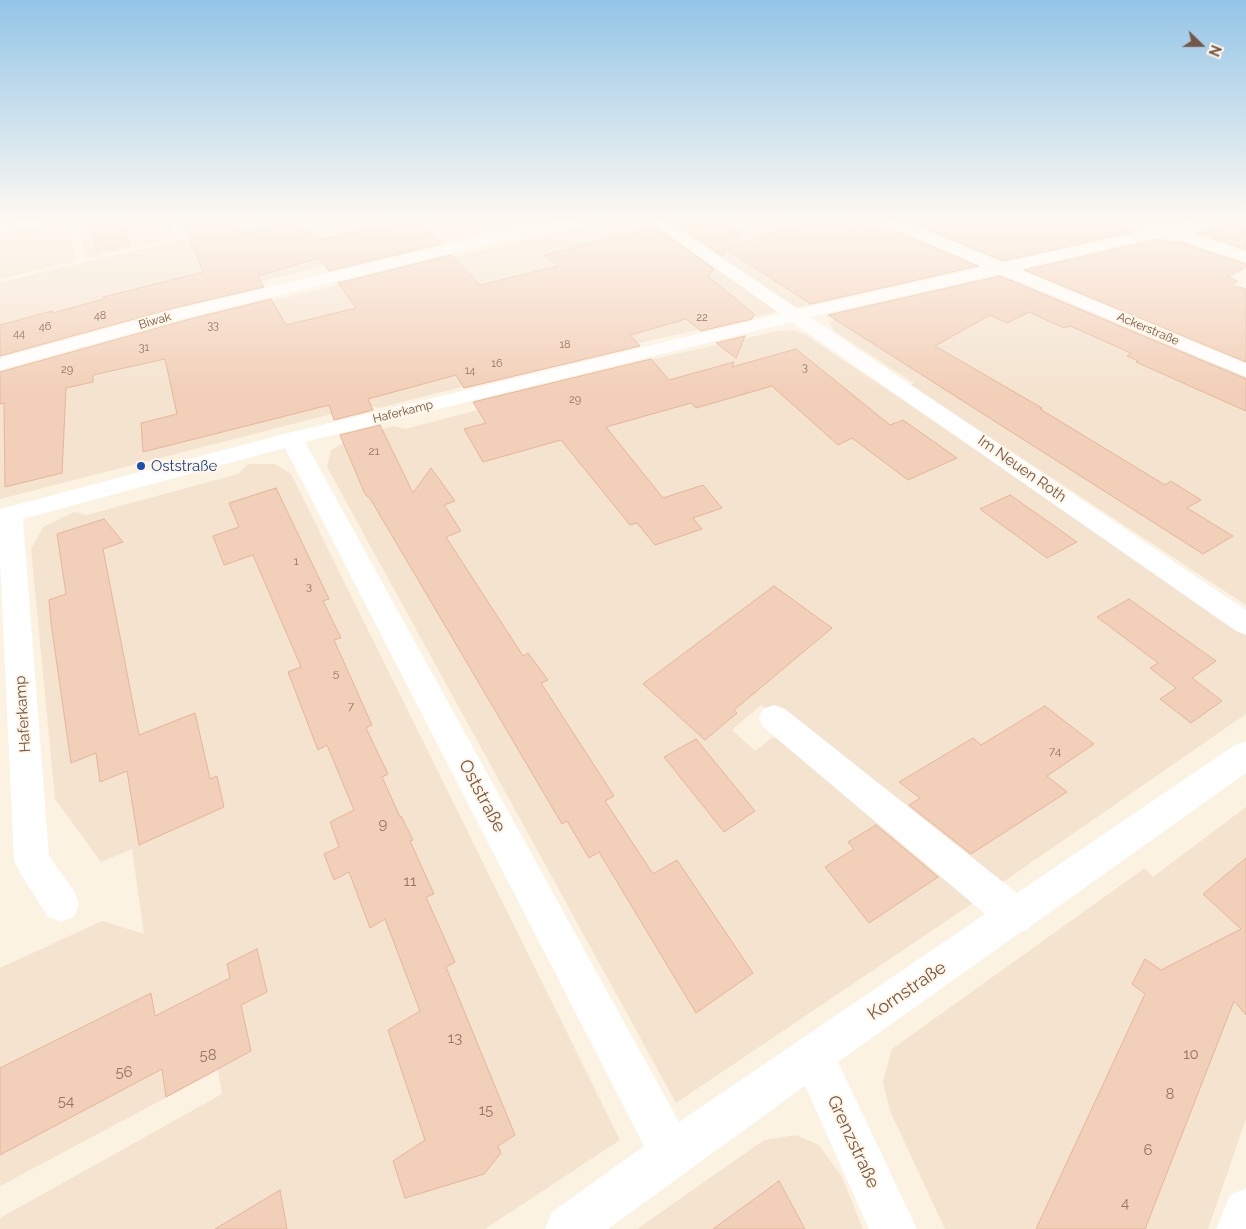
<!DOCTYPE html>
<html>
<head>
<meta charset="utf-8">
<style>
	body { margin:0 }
	#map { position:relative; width:1246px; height:1229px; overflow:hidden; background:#fcf2e1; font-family:Raleway,sans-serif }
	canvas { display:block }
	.north { position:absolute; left:1176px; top:20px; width:50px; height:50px; -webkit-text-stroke:4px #fff6e7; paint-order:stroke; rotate:112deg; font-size:14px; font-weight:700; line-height:20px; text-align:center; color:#745747 }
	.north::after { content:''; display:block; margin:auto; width:18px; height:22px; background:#745747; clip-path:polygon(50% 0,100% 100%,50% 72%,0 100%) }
</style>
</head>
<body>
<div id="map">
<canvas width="1246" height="1229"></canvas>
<div class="north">N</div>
</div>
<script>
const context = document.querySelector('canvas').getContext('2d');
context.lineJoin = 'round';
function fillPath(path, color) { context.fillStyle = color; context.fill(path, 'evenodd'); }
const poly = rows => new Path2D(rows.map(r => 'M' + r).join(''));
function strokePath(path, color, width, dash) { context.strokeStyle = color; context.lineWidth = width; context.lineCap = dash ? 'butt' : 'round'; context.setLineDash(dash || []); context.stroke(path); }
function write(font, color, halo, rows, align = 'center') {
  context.font = font + ' Raleway,sans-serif'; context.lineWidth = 4; context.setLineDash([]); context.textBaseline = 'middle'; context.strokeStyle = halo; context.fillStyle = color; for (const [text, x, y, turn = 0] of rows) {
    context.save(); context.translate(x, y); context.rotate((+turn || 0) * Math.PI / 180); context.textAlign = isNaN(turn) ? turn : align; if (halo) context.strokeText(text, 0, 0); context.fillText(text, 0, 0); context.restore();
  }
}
fillPath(poly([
	[77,219,169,219,176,238,85,259],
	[284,219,302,219,347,255,339,263,209,294,0,350,0,282,180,240],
	[312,219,542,219,371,259,322,220,316,222],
	[611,219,647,219,781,311,595,353,379,408,367,405,0,499,0,375,275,300],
	[664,219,874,219,963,257,971,264,964,270,796,308],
	[69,220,76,261,0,279,0,233],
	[996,279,1010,279,1023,283,1246,376,1246,605,910,385,914,383,834,331,829,322,839,316],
	[793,330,806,335,1246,632,1246,714,990,891,761,705,732,730,755,751,772,738,784,735,973,903,676,1103,327,467,331,450,355,436,393,426,405,429,482,409,615,368,777,331],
	[248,464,275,464,291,474,620,1140,485,1229,0,1229,0,1218,222,1094,218,1070,0,1186,0,968,102,921,144,934,132,849,101,862,55,799,31,549,43,527,74,512,87,515,238,474],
	[1246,807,1246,1119,1208,1229,945,1229,890,1111,883,1082,892,1049,1145,868,1153,877],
	[796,1135,819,1145,842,1177,863,1229,637,1229,764,1140]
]), '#f4e3cf');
const building = poly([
	[109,219,120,219,130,245,96,251,89,222,109,219],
	[182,219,235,219,243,234,293,220,317,240,417,219,441,244,329,271,319,258,258,276,264,287,174,308,0,356,0,325,52,311,53,313,104,299,103,297,203,272,182,219],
	[687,219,719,219,741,232,729,248,813,219,825,219,835,223,840,222,853,227,865,224,884,232,891,229,978,266,811,304,727,250,723,256,673,222,687,219],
	[919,219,1069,219,1077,222,1088,219,1109,219,1138,231,1003,261,909,222,919,219],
	[1237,219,1246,219,1246,250,1197,233,1237,219],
	[655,227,714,269,708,276,754,314,752,319,701,331,686,319,630,335,640,346,464,388,456,375,368,399,373,410,334,420,329,405,143,452,141,423,177,414,165,359,93,375,93,382,66,388,62,473,5,487,4,403,0,404,0,372,186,320,271,299,286,325,356,308,338,283,451,255,480,285,558,266,544,255,655,227],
	[1158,239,1170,243,1177,241,1246,264,1246,267,1228,277,1238,281,1231,285,1246,289,1246,362,1024,270,1158,239],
	[1000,276,1246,379,1246,411,1136,362,1138,361,1127,356,1131,353,1070,326,1064,328,1029,312,1007,323,990,315,935,346,1042,408,1040,409,1165,485,1171,481,1201,500,1187,508,1233,536,1203,554,828,315,1000,276],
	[745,336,736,358,716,343,745,336],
	[796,349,890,425,903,420,957,458,908,480,852,438,838,445,772,386,696,408,691,403,606,427,663,498,703,485,722,508,693,518,702,529,655,545,637,523,630,525,561,440,483,462,464,429,486,423,473,402,651,359,669,380,734,362,732,367,796,349],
	[380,425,413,493,431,468,455,501,444,505,461,531,446,537,523,656,528,653,548,680,541,683,614,796,605,801,653,874,677,860,753,973,696,1013,599,852,589,858,567,821,562,824,371,500,365,494,340,435,380,425],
	[276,488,329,599,323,601,341,638,334,640,372,725,366,728,388,774,382,777,400,817,401,816,413,840,410,841,434,894,426,897,455,962,446,967,515,1135,498,1146,501,1153,484,1174,405,1198,393,1161,425,1140,388,1030,420,1011,385,919,370,928,349,872,334,880,324,854,339,847,330,822,354,810,327,745,318,750,288,672,301,667,253,555,224,565,213,536,239,527,229,503,276,488],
	[1010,495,1043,518,1077,542,1047,558,980,509,1010,495],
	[104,519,123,542,103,549,139,735,195,713,210,779,217,776,224,807,139,845,127,771,100,782,96,753,71,763,51,623,49,600,66,594,57,534,104,519],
	[774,586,832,628,734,710,737,713,705,740,643,684,774,586],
	[1129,599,1216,661,1192,678,1222,701,1191,723,1160,699,1176,688,1150,668,1158,663,1097,617,1129,599],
	[1045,706,1094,744,1047,776,1067,792,971,854,909,805,920,798,899,782,973,738,981,745,1045,706],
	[696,739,755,811,724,832,664,757,696,739],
	[876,825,938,877,869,923,825,867,854,849,848,842,876,825],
	[1246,858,1246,1015,1234,1001,1145,1229,1036,1229,1145,994,1132,984,1145,959,1161,970,1241,929,1203,894,1246,858],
	[257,949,267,992,241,1005,251,1051,166,1097,162,1069,0,1155,0,1068,151,993,155,1016,230,978,227,964,257,949],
	[779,1181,805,1229,713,1229,779,1181],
	[280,1190,287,1229,215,1229,280,1190]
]);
fillPath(building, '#f2cfb8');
strokePath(building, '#e5b698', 1);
fillPath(poly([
	[20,219,50,219,48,222,0,232,0,222,20,219],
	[555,219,580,219,578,222,186,318,0,370,0,358,174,310,555,219],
	[647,219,664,219,798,309,984,267,879,222,877,219,896,219,1003,263,1154,229,1156,225,1167,225,1184,219,1204,219,1202,222,1182,230,1246,252,1246,262,1166,235,1018,269,1246,364,1246,377,1000,274,810,317,1246,610,1246,635,1236,631,792,322,305,442,679,1122,985,914,763,727,759,718,763,709,774,705,785,709,1017,893,1235,745,1246,741,1246,773,1031,926,1029,929,1021,932,838,1062,917,1229,869,1229,805,1086,608,1229,545,1229,552,1212,644,1146,285,448,23,519,49,856,74,891,79,904,74,917,61,922,48,917,20,873,14,861,0,559,0,509,284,434,780,314,647,219],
	[1246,1188,1246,1229,1216,1229,1230,1195,1246,1188]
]), '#fff');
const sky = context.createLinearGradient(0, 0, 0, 391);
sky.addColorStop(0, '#93c5e7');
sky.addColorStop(0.56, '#fef9f2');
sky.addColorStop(1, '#fef9f200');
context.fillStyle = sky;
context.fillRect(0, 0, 1246, 391);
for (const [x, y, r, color] of [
	[141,466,5,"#1a4fb4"]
]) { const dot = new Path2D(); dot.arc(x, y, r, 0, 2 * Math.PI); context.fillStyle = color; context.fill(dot); strokePath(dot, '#fff6e7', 2); }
write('11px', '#947563', null, [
	["48",100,316],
	["22",702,318],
	["33",213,326],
	["46",45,327],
	["44",19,334],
	["18",565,345],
	["31",144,348],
	["16",497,364],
	["3",805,368],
	["29",67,370],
	["14",470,371],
	["29",575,400]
]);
write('12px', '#745747', '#fff6e7', [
	["Biwak",155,321,-16],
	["Ackerstraße",1148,329,23],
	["Haferkamp",403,412,-14]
]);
write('12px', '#947563', null, [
	["21",374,451],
	["1",296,561],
	["3",309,586],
	["5",336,673],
	["7",351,706],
	["74",1055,751]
]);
write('15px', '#164399', '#fff6e7', [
	["Oststraße",151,466]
], 'left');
write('15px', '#745747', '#fff6e7', [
	["Im Neuen Roth",1022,469,35],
	["Haferkamp",23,714,-94]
]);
write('15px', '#947563', null, [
	["9",383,824],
	["11",410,881],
	["13",455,1038],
	["10",1191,1054],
	["58",208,1055],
	["56",124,1072],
	["8",1170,1094],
	["54",66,1101],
	["15",486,1110],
	["6",1148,1150],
	["4",1125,1203]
]);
write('18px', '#745747', '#fff6e7', [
	["Oststraße",482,796,62],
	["Kornstraße",907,991,-34],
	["Grenzstraße",853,1142,65]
]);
</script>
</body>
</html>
